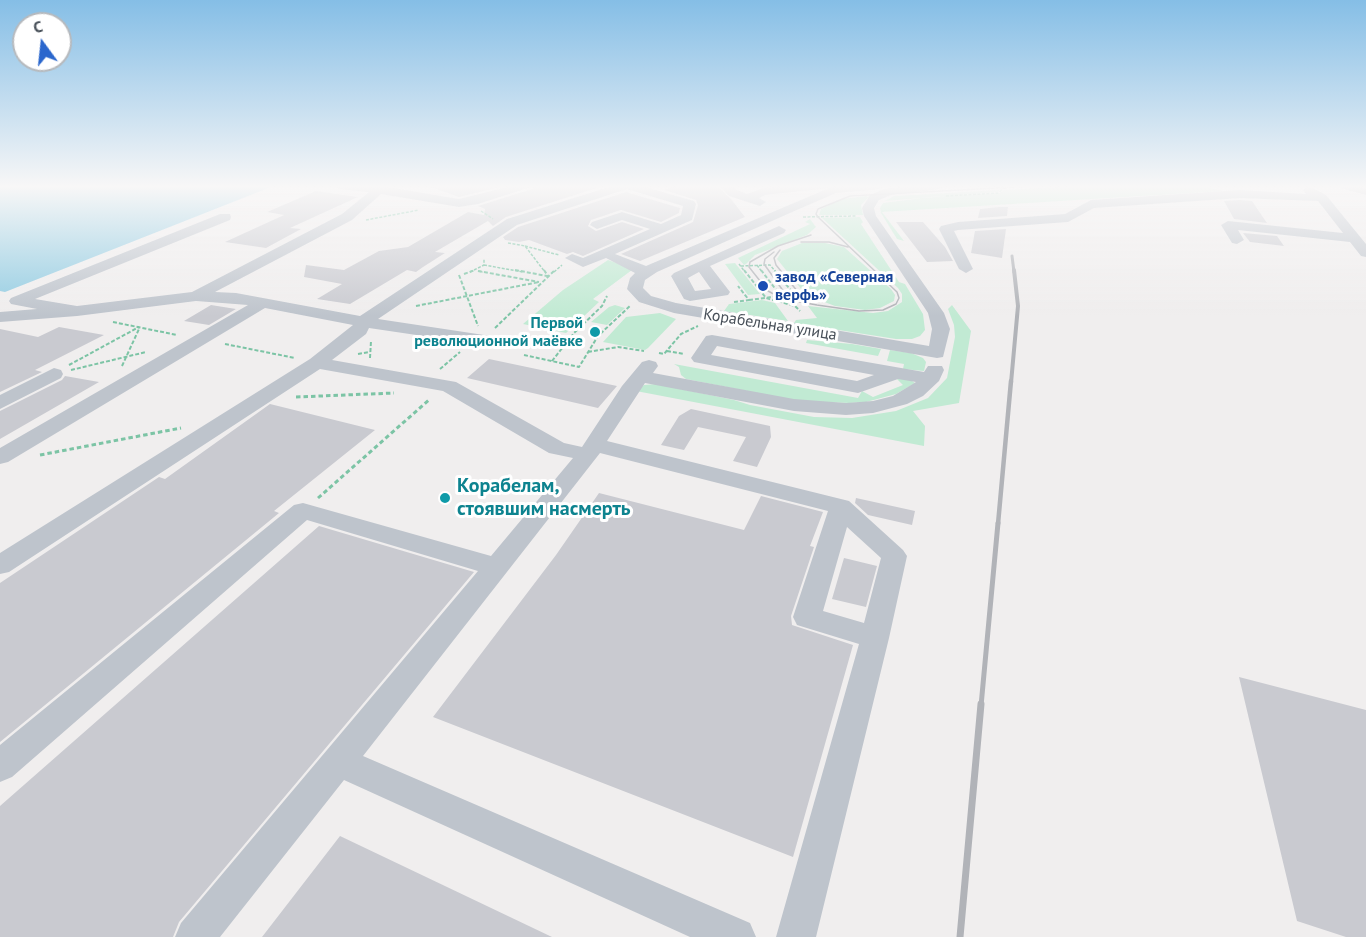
<!DOCTYPE html>
<html>
<head>
<meta charset="utf-8">
<style>
	body { margin:0 }
	#map { position:relative; width:1366px; height:937px; overflow:hidden; background:#f0eeee; font-family:"PT Sans",sans-serif }
	canvas { display:block }
	.north { position:absolute; left:12px; top:12px; width:60px; height:60px; box-sizing:border-box; background:#fff; border:2px solid #b6b9bd; border-radius:50%; rotate:345deg; font-size:16px; font-weight:700; line-height:24px; text-align:center; color:#485059 }
	.north::after { content:''; display:block; margin:auto; width:21px; height:27px; background:#2b67cd; clip-path:polygon(50% 0,100% 100%,50% 72%,0 100%) }
</style>
</head>
<body>
<div id="map">
<canvas width="1366" height="937"></canvas>
<div class="north">С</div>
</div>
<script>
const context = document.querySelector('canvas').getContext('2d');
context.lineJoin = 'round';
function fillPath(path, color) { context.fillStyle = color; context.fill(path, 'evenodd'); }
const poly = rows => new Path2D(rows.map(r => 'M' + r).join(''));
function strokePath(path, color, width, dash) { context.strokeStyle = color; context.lineWidth = width; context.lineCap = dash ? 'butt' : 'round'; context.setLineDash(dash || []); context.stroke(path); }
function write(font, color, halo, rows, align = 'center') {
  context.font = font + ' "PT Sans",sans-serif'; context.lineWidth = 6; context.setLineDash([]); context.textBaseline = 'middle'; context.strokeStyle = halo; context.fillStyle = color; for (const [text, x, y, turn = 0] of rows) {
    context.save(); context.translate(x, y); context.rotate((+turn || 0) * Math.PI / 180); context.textAlign = isNaN(turn) ? turn : align; if (halo) context.strokeText(text, 0, 0); context.fillText(text, 0, 0); context.restore();
  }
}
fillPath(poly([
	[1096,185,1213,185,1203,186,1223,191,882,212,904,241,897,239,881,213,880,208,883,203,930,197,1000,193,1004,190],
	[1000,190,997,192,885,201,894,196],
	[866,196,869,197,861,205,863,215,819,215,821,209,842,199],
	[860,217,863,222,861,224,899,282,905,284,923,314,925,330,920,336,912,339,896,339,794,323,796,320,817,318,808,306,873,313,888,311,902,302,902,294,898,288,822,218],
	[810,219,816,227,807,235,755,255,746,264,744,265,738,258,810,224,805,222],
	[802,243,825,243,844,247,891,289,895,295,894,301,880,308,865,310,835,306,814,298,802,290,777,259,782,251],
	[608,260,632,268,632,270,593,299,599,302,566,333,523,324,563,290],
	[735,263,760,294,748,295,725,264],
	[762,300,775,303,788,321,724,311,729,304],
	[615,305,625,308,607,325,591,322,609,307],
	[952,305,971,331,959,403,913,411,925,426,924,446,636,391,644,385,656,384,734,400,750,405,814,417,852,418,896,411,928,398,947,378,955,337,954,325,948,309],
	[660,313,676,319,648,348,645,350,603,342,626,317],
	[807,340,852,344,881,349,878,356,806,343],
	[890,350,911,353,923,358,926,362,924,371,903,369,904,364,887,361],
	[674,364,858,398,862,391,873,397,903,385,897,379,909,379,915,383,896,394,866,402,849,403,798,401,686,379,681,375,679,367]
]), '#c1ead3');
fillPath(poly([
	[0,185,276,185,5,292,0,291]
]), '#92cce2');
fillPath(poly([
	[425,185,508,185,459,197],
	[535,185,603,186,506,217,493,226,488,221,435,252,445,253,423,267,416,272,407,270,350,304,317,299,342,284,304,277,306,265,344,270,379,251,408,247,468,212,484,215,485,209,478,206,532,189],
	[680,185,716,185,731,199,745,217,640,261,621,254,693,222,698,205,696,200,664,190],
	[316,191,358,197,290,228,301,229,266,248,225,242,284,215,267,212],
	[626,192,680,208,679,213,661,222,621,210,591,220,588,226,596,231,622,222,644,229,583,256,573,252,567,254,529,240,519,242,505,240,503,237,518,227],
	[1240,200,1252,201,1267,223,1234,219,1224,201],
	[999,207,1008,207,1007,216,978,218,980,209],
	[896,222,923,222,945,247,953,261,927,262],
	[1006,229,1002,258,971,253,975,231],
	[1243,233,1277,236,1284,246,1250,242],
	[211,305,236,309,209,325,184,321],
	[59,327,104,335,35,370,42,372,0,392,0,329,38,337],
	[489,359,617,386,598,408,467,378],
	[65,376,99,382,0,439,0,411,62,380],
	[270,404,375,430,274,511,279,513,0,742,0,583,159,477,165,479],
	[691,409,770,426,771,437,757,467,733,461,746,437,698,427,684,450,661,445,679,416],
	[599,493,744,530,761,496,823,512,810,546,814,547,791,616,792,625,853,645,793,857,433,717,556,555],
	[856,498,915,511,912,525,868,515,855,503],
	[319,526,474,572,179,922,173,937,0,937,0,806],
	[844,558,877,566,866,607,832,599],
	[1239,677,1366,710,1366,937,1346,937,1297,921],
	[340,836,552,937,262,937]
]), '#c9cad0');
strokePath(poly([
	[999,185,1006,189],
	[946,196,998,193,1003,189],
	[481,211,493,219],
	[803,217,857,216],
	[366,220,419,210],
	[508,243,525,246,545,272],
	[525,246,559,255],
	[739,264,745,272],
	[484,265,523,272],
	[757,265,762,272],
	[741,266,770,265,776,272],
	[478,271,483,272],
	[470,272,484,265,484,259],
	[554,272,562,265]
]), '#7cc4a5', 1.5, [3, 1.5]);
strokePath(poly([
	[515,270,547,276],
	[544,270,548,276],
	[744,270,766,298,795,306,800,311],
	[761,270,780,295],
	[478,271,539,282],
	[464,274,475,270],
	[459,275,478,326],
	[749,300,794,294,774,270],
	[734,302,749,300,738,286],
	[416,306,539,282],
	[113,322,177,335],
	[495,328,555,270],
	[225,344,295,358],
	[667,351,684,354],
	[588,352,618,347,644,351],
	[659,353,664,354,681,334,698,326],
	[358,354,370,352],
	[524,355,579,367,598,336,631,305],
	[370,358,371,341],
	[552,361,574,333,602,306,607,296],
	[69,365,139,327],
	[122,366,139,329],
	[440,369,460,352],
	[71,370,146,352]
]), '#7cc4a5', 2, [4, 2]);
strokePath(poly([
	[296,397,394,393],
	[40,455,181,428],
	[318,498,430,399]
]), '#7cc4a5', 3, [4.5, 3]);
fillPath(poly([
	[333,185,389,185,387,187,459,199,516,185,533,185,531,187,478,204,459,207,381,194,352,220,215,292,236,293,360,316,507,219,615,185,638,185,694,201,696,204,692,220,615,254,646,266,829,188,765,195,759,198,766,202,760,206,729,196,718,185,731,185,737,190,747,194,763,188,798,185,832,185,830,187,885,185,879,189,836,193,790,213,657,272,645,280,643,288,651,296,676,303,929,346,932,329,928,313,864,216,862,208,870,195,884,189,916,185,945,185,939,189,891,195,879,200,874,208,876,216,944,313,950,329,943,357,937,358,674,313,639,302,627,289,630,278,635,273,606,258,583,267,565,258,572,254,583,258,650,229,622,220,597,229,590,225,592,222,622,212,661,224,681,215,683,206,627,189,517,225,378,319,484,335,490,336,493,340,490,344,484,345,369,328,366,334,332,360,456,382,564,443,582,447,622,386,642,362,649,360,656,362,658,366,653,373,794,399,846,403,873,401,893,396,916,382,898,379,858,393,694,362,691,358,706,336,712,335,924,372,928,366,942,366,944,370,939,381,923,396,907,404,873,413,846,415,794,411,645,383,607,441,849,501,903,550,907,556,889,638,816,937,776,937,859,644,797,625,793,617,828,511,600,453,363,756,750,923,756,937,690,937,344,780,220,937,175,937,181,923,478,571,307,520,12,777,0,782,0,745,294,505,303,503,491,556,573,458,549,453,443,391,320,369,9,572,0,574,0,553,310,359,353,325,265,308,8,462,0,464,0,448,248,305,196,301,77,316,0,322,0,312,37,309,11,304,9,301,11,298,220,214,230,214,231,217,230,220,35,299,77,306,192,292,342,214,369,192,339,189,333,185],
	[717,346,874,375,857,381,711,355,717,346],
	[847,527,881,558,864,623,823,611,847,527],
	[1335,185,1352,185,1366,189,1366,195,1337,187,1335,185],
	[1309,186,1326,195,1366,244,1366,257,1361,256,1350,242,1238,230,1244,240,1237,244,1232,243,1221,225,1228,221,1343,233,1318,201,1240,198,1094,208,1068,222,958,230,954,231,973,269,966,273,959,269,939,229,941,226,958,222,1065,214,1091,200,1240,190,1306,194,1303,190,1309,186],
	[779,226,786,230,784,233,710,266,730,292,728,295,690,301,684,299,671,276,674,273,779,226],
	[699,272,711,289,695,291,688,278,699,272],
	[54,368,61,370,63,374,61,378,0,409,0,395,54,368]
]), '#bec4cc');
strokePath(poly([
	[811,235,778,246,750,262,749,267,768,291,783,299,817,305,859,311,883,310,896,304,899,298,897,292,818,217,816,214,818,209,850,196,1051,185],
	[801,242,829,242,848,247],
	[780,250,774,258,776,265,798,292,809,299],
	[774,252,765,259,764,264,784,292,793,298]
]), '#b1b3b8', 1.5);
strokePath(poly([
	[1012,256,1014,272]
]), '#b1b3b8', 3);
strokePath(poly([
	[1011,383,1018,306,1014,270]
]), '#b1b3b8', 4);
strokePath(poly([
	[998,524,1011,381]
]), '#b1b3b8', 4.5);
strokePath(poly([
	[981,706,998,523]
]), '#b1b3b8', 5);
strokePath(poly([
	[960,937,981,704]
]), '#b1b3b8', 7);
const sky = context.createLinearGradient(0, 0, 0, 316);
sky.addColorStop(0, '#85bee6');
sky.addColorStop(0.59, '#f8f7f7');
sky.addColorStop(1, '#f8f7f700');
context.fillStyle = sky;
context.fillRect(0, 0, 1366, 316);
for (const [x, y, r, color] of [
	[763,286,6,"#1a4fb4"],
	[595,332,6,"#0f9aa8"],
	[445,498,6,"#0f9aa8"]
]) { const dot = new Path2D(); dot.arc(x, y, r, 0, 2 * Math.PI); context.fillStyle = color; context.fill(dot); strokePath(dot, '#fff', 2); }
write('bold 16px', '#164399', '#fff', [
	["завод «Северная",775,277],
	["верфь»",775,295]
], 'left');
write('bold 16px', '#0d838f', '#fff', [
	["Первой",583,323],
	["революционной маёвке",583,341]
], 'right');
write('16px', '#485059', '#fff', [
	["Корабельная улица",770,325,9]
]);
write('bold 20px', '#0d838f', '#fff', [
	["Корабелам,",457,486],
	["стоявшим насмерть",457,509]
], 'left');
</script>
</body>
</html>
